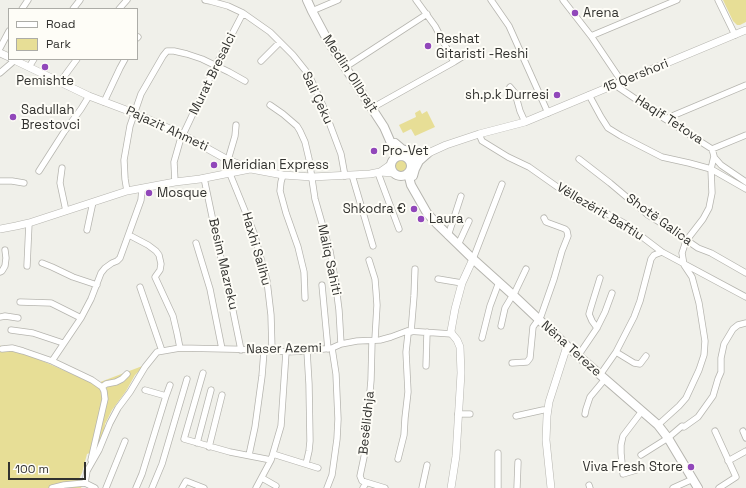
<!DOCTYPE html>
<html>
<head>
<meta charset="utf-8">
<style>
	body { margin:0 }
	#map { position:relative; width:746px; height:488px; overflow:hidden; background:#f0f0ea; font-family:"Space Grotesk",sans-serif }
	canvas { display:block }
	.legend { position:absolute; left:8px; top:8px; width:130px; height:52px; box-sizing:border-box; background:#fefdf7; border:1px solid #acaca7; margin:0; padding:5px 7px; list-style:none; font-size:12px; color:#32322f }
	.legend li { display:flex; align-items:center; gap:8px; height:20px }
	.legend b { width:20px; border:1px solid #acaca7 }
	.scale { position:absolute; left:8px; top:462px; width:78px; height:18px; box-sizing:border-box; border:2px solid #32322f; border-top:0; padding-left:5px; font-size:12px; line-height:14px; white-space:nowrap; color:#32322f; -webkit-text-stroke:3px #fefdf7; paint-order:stroke }
</style>
</head>
<body>
<div id="map">
<canvas width="746" height="488"></canvas>
<ul class="legend">
<li><b style="height:5px;background:#fff"></b>Road</li>
<li><b style="height:11px;background:#e7de96"></b>Park</li>
</ul>
<div class="scale">100 m</div>
</div>
<script>
const context = document.querySelector('canvas').getContext('2d');
context.lineJoin = 'round';
function fillPath(path, color) { context.fillStyle = color; context.fill(path, 'evenodd'); }
const poly = rows => new Path2D(rows.map(r => 'M' + r).join(''));
function strokePath(path, color, width, dash) { context.strokeStyle = color; context.lineWidth = width; context.lineCap = dash ? 'butt' : 'round'; context.setLineDash(dash || []); context.stroke(path); }
function write(font, color, halo, rows, align = 'center') {
  context.font = font + ' "Space Grotesk",sans-serif'; context.lineWidth = 4; context.setLineDash([]); context.textBaseline = 'middle'; context.strokeStyle = halo; context.fillStyle = color; for (const [text, x, y, turn = 0] of rows) {
    context.save(); context.translate(x, y); context.rotate((+turn || 0) * Math.PI / 180); context.textAlign = isNaN(turn) ? turn : align; if (halo) context.strokeText(text, 0, 0); context.fillText(text, 0, 0); context.restore();
  }
}
fillPath(poly([
	[723,0,746,0,746,22,740,25,737,25,733,21],
	[420,110,422,114,427,111,435,127,415,136,411,129,403,133,399,125,416,117,415,113],
	'393 166a8 8 0 1 1 16 0a8 8 0 1 1-16 0Z',
	[0,345,2,349,22,352,95,384,145,365,135,375,126,391,112,410,105,424,104,433,96,451,87,454,82,473,78,481,77,485,82,486,81,488,0,488]
]), '#e7de96');
const minor = poly([
	[205,0,210,1,228,6,243,13,270,32,293,55,309,75,323,106,341,154,345,176],
	[491,0,509,26,548,113],
	[563,0,591,36,622,82],
	[718,0,735,35],
	[22,9,28,0],
	[73,9,80,0],
	[119,9,127,0],
	[312,11,338,0],
	[591,36,677,0],
	[137,38,138,37],
	[0,48,9,31],
	[261,61,280,42],
	[454,62,467,54],
	[29,67,34,59],
	[344,68,427,14],
	[0,73,15,60],
	[60,82,77,59],
	[615,85,665,119,712,149],
	[510,87,515,93,520,111,525,122],
	[589,95,601,117,608,128,621,136,662,157,689,163,711,169,746,189],
	[104,102,120,68,125,59],
	[270,105,283,114,297,126,300,131,305,142,309,159,315,199,330,251,335,279,339,310,341,344],
	[372,108,454,62,435,26,416,0],
	[665,119,746,85],
	[479,134,482,141,508,157,529,167,573,198,585,205,602,211,624,223,662,252,746,297],
	[712,149,746,135],
	[714,157,721,165,746,182],
	[579,159,610,183,648,215,669,228,698,248,711,253,746,273],
	[228,160,235,136,236,125],
	[62,168,60,183,66,211],
	[39,171,64,132,81,109,89,96],
	[378,173,399,229],
	[230,174,254,233,267,281,271,315,272,350],
	[283,175,281,182,280,191,286,213,298,247,304,272,305,298],
	[352,175,373,246],
	[204,178,218,245,232,306,241,350],
	[0,181,12,181,24,183],
	[175,182,174,162,180,141,216,65,243,13],
	[127,191,125,179,124,160,130,126,141,94,163,56,167,51,174,51,187,54,202,59,229,72,245,81],
	[87,230,93,202],
	[129,235,148,245,156,251,159,255,161,264,160,270,155,277,173,316,177,333,180,348],
	[448,236,461,196],
	[196,243,210,289,222,349],
	[458,245,469,221],
	[473,259,502,184],
	[369,260,375,279,376,291,377,305,375,339],
	[42,263,52,267,73,277,97,285],
	[27,266,29,223],
	[0,272,2,271,5,266,6,258,5,250],
	[438,279,462,283],
	[322,285,328,349],
	[140,287,162,351],
	[20,302,51,303,81,318],
	[0,317,5,316,18,318],
	[501,326,505,308,511,298,515,292,526,269],
	[597,328,592,321,589,314,591,307,600,278],
	[11,330,33,333,63,343],
	[411,332,414,296,415,269],
	[482,338,490,306,499,282],
	[372,341,371,380,366,437,364,457,360,476,362,481,385,488],
	[2,349,12,348,23,351,52,361,92,380,102,387,104,391,105,399,91,460],
	[616,352,634,363,640,364,646,356],
	[578,356,597,328,605,312,612,293],
	[52,361,81,318,91,299,101,273,105,268,112,263,117,261,120,258,141,200,142,188],
	[512,363,527,362,530,358,533,327,541,316,554,279,562,251,568,236,567,231,565,229,546,222,544,218],
	[426,366,427,332],
	[203,373,184,439,230,452,271,460],
	[600,375,616,352,634,317,640,301,651,259,654,255,662,252],
	[102,387,106,384,116,382,122,379,127,374],
	[166,396,170,385],
	[642,411,623,436,621,445,621,453,623,474,643,468],
	[458,414,470,414],
	[585,414,586,409,590,397,605,379],
	[516,416,543,410,548,410],
	[658,425,679,406,686,398,699,370,704,355,705,341,699,303,692,277,684,265,682,253,686,241,703,219,709,208,712,193,711,169,714,156,712,149],
	[715,431,736,477,719,488],
	[743,431,746,438],
	[197,443,211,390],
	[209,447,222,395],
	[273,454,318,468],
	[249,455,255,427,262,376,264,351],
	[641,455,668,438,682,426,684,427,698,417,713,396,718,379,721,372,721,358,724,344,733,329,738,325,746,323],
	[398,459,404,435,405,418,408,392,406,352,408,334,407,331],
	[728,461,746,451],
	[306,464,309,451,310,441,309,384,307,351],
	[262,478,276,486],
	[589,485,590,488],
	[52,488,64,485,85,483],
	[95,488,85,483,87,471,99,450,110,423,118,408,130,392,145,367,157,352,180,348,272,350,286,352,307,351,332,348,341,344,357,341,380,340,391,337,407,331,452,334],
	[106,488,125,441],
	[136,488,142,474,166,396,145,390],
	[152,488,162,464,187,379],
	[182,488,186,481,204,488],
	[256,488,271,460,281,426,286,352],
	[327,488,332,475,337,439,338,419,336,374,332,348],
	[363,488,366,483],
	[422,488,427,465],
	[498,488,498,453],
	[517,488,518,462],
	[673,488,693,479]
]);
const tertiary = poly([
	[0,53,9,57],
	[12,59,89,96,134,113,183,135,228,160,251,169,283,175,312,177,370,174,380,172,393,173],
	[407,158,424,155,446,145,479,134,525,122,746,30],
	[411,165,420,157],
	[380,172,390,165],
	[0,229,16,226,29,223,127,191,175,182,200,179,250,169],
	[451,488,456,456,461,373,460,347,457,340,452,334,451,331,455,309,462,283,473,259],
	[551,488,546,440,547,416,549,402,567,346]
]);
const primary = poly([
	[307,0,312,11,328,41,384,127,391,143,401,156],
	[395,143,402,149,414,153,428,153],
	'391 166a10 10 0 1 1 20 0a10 10 0 1 1-20 0Z',
	[408,173,411,185,427,213,437,224,473,259,513,295,567,346,658,425,668,438,698,488],
	[413,176,415,169,419,161,428,153]
]);
strokePath(minor, '#b6b5af', 7);
strokePath(tertiary, '#b6b5af', 8);
strokePath(primary, '#b6b5af', 10);
strokePath(minor, '#fff', 5.5);
strokePath(tertiary, '#fff', 7);
strokePath(primary, '#fff', 8);
for (const [x, y, r, color] of [
	[575,13,4,"#9147ba"],
	[428,46,4,"#9147ba"],
	[45,67,4,"#9147ba"],
	[557,95,4,"#9147ba"],
	[13,117,4,"#9147ba"],
	[374,151,4,"#9147ba"],
	[214,165,4,"#9147ba"],
	[149,193,4,"#9147ba"],
	[414,209,4,"#9147ba"],
	[421,219,4,"#9147ba"],
	[691,467,4,"#9147ba"]
]) { const dot = new Path2D(); dot.arc(x, y, r, 0, 2 * Math.PI); context.fillStyle = color; context.fill(dot); strokePath(dot, '#fefdf7', 1.5); }
write('13px', '#32322f', '#fefdf7', [
	["Arena",583,13],
	["Reshat",436,39],
	["Gitaristi -Reshi",436,54],
	["Pemishte",45,81,"center"],
	["sh.p.k Durresi",549,95,"right"],
	["Sadullah",21,110],
	["Brestovci",21,125],
	["Pro-Vet",382,151],
	["Meridian Express",222,165],
	["Mosque",157,193],
	["Shkodra €",406,209,"right"],
	["Laura",429,219],
	["Viva Fresh Store",683,467,"right"]
], 'left');
write('13px', '#32322f', '#fefdf7', [
	["Murat Bresalci",213,74,-64],
	["Medlin Ollbrajt",350,74,57],
	["15 Qershori",636,76,-22],
	["Sali Çeku",317,98,65],
	["Haqif Tetova",669,120,33],
	["Pajazit Ahmeti",167,129,25],
	["Vëllezërit Baftiu",600,212,31],
	["Shotë Galica",659,220,36],
	["Haxhi Salihu",256,249,74],
	["Maliq Sahiti",329,260,78],
	["Besim Mazreku",223,264,77],
	["Naser Azemi",284,349,-1],
	["Nëna Tereze",571,349,42],
	["Besëlidhja",367,423,-84]
]);
</script>
</body>
</html>
